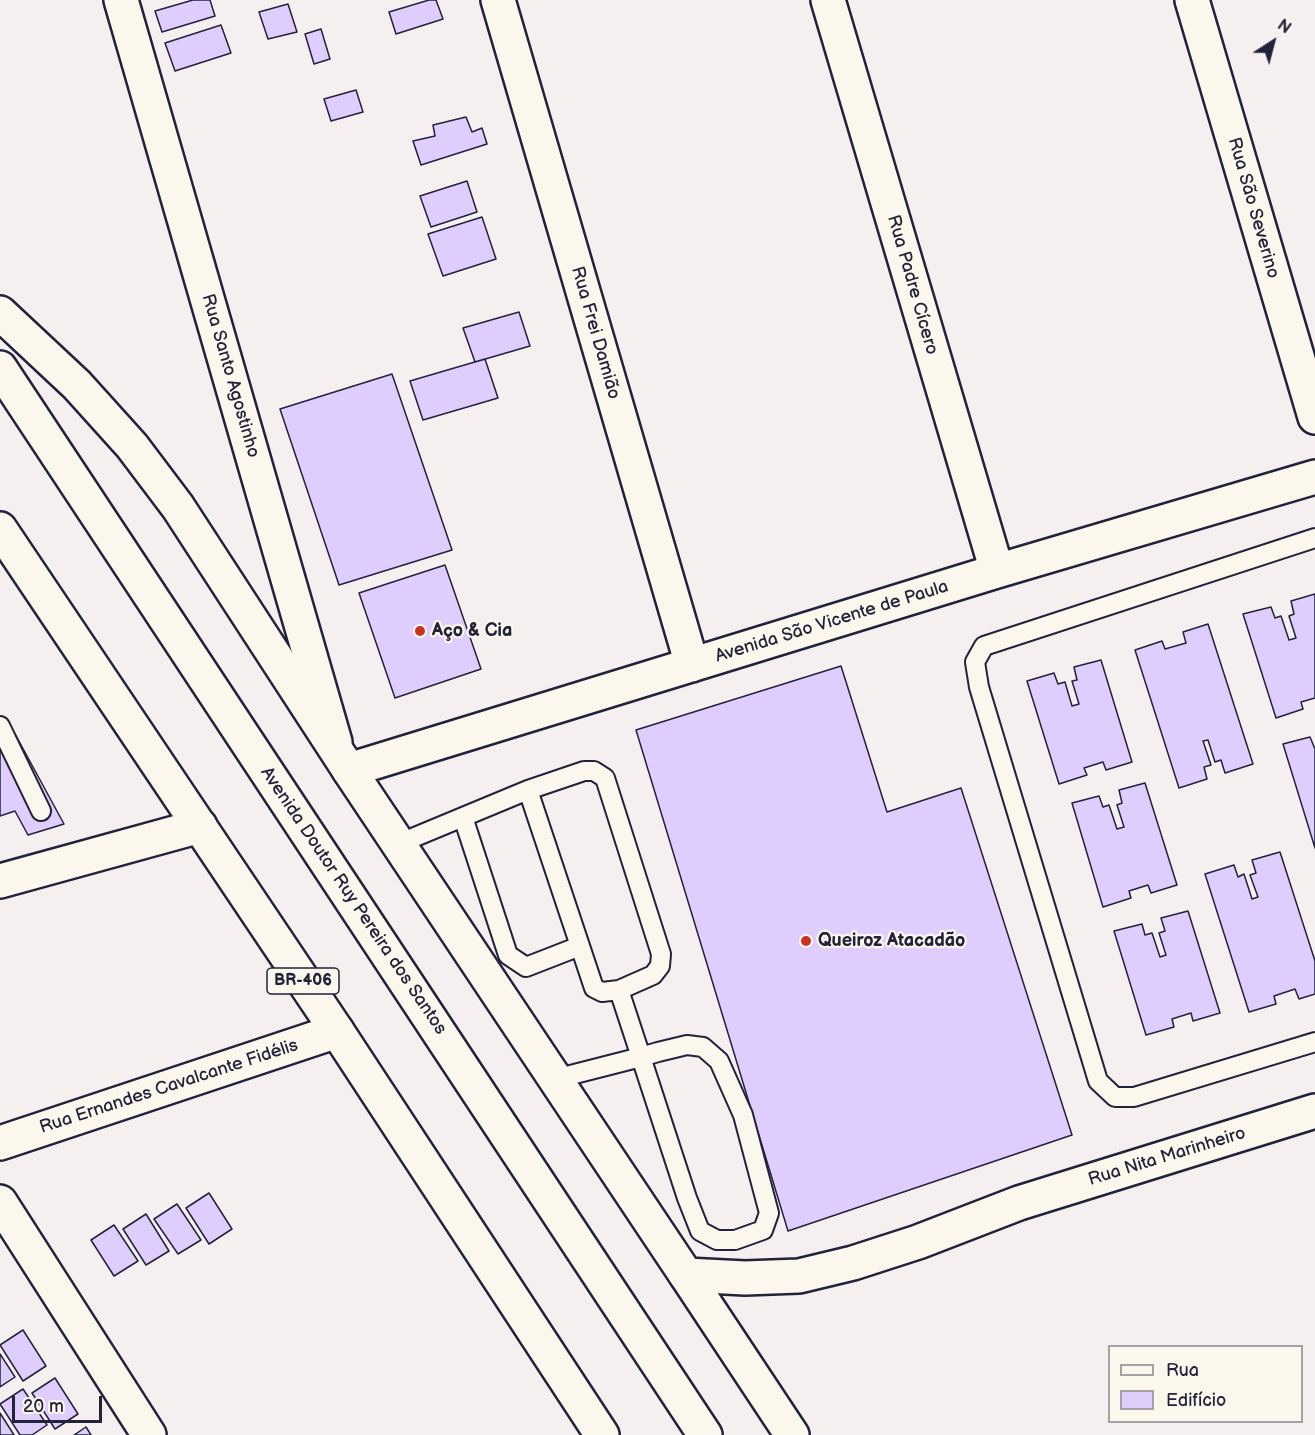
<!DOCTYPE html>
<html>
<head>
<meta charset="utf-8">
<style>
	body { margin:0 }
	#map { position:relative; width:1315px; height:1435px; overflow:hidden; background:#f5eff0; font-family:"Balsamiq Sans",sans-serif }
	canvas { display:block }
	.legend { position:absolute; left:1108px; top:1345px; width:195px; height:78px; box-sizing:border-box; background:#fbf7ec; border:2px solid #a4a2a5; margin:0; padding:8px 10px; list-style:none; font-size:18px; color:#22223b }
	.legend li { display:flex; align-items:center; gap:12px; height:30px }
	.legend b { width:30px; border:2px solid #a4a2a5 }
	.north { position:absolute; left:1243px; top:12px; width:60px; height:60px; -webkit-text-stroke:4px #fbf7ec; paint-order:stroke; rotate:36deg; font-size:16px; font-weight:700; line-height:24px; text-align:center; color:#22223b }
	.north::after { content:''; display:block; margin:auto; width:21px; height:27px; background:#22223b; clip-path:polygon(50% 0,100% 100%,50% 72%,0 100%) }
	.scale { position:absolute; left:12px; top:1396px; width:90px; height:27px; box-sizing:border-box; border:3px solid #22223b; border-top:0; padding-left:8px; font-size:18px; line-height:21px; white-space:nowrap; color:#22223b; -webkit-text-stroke:4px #fbf7ec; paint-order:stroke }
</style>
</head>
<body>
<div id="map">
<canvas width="1315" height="1435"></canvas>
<ul class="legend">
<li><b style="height:8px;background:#fbf7ec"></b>Rua</li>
<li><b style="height:16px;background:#dfcdfe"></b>Edifício</li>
</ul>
<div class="north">N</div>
<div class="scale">20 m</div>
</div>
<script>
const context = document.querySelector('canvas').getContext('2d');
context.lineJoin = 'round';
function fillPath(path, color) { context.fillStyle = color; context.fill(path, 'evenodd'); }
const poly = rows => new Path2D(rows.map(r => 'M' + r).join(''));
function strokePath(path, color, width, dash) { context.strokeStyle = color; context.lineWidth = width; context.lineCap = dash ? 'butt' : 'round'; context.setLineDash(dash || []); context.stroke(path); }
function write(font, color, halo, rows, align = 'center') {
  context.font = font + ' "Balsamiq Sans",sans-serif'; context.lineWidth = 4.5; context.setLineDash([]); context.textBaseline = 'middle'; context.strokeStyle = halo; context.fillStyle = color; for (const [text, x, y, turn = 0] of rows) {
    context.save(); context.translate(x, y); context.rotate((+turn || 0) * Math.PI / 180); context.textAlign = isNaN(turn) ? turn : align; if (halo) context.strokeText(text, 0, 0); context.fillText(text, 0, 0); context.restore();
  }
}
const building = poly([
	[193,0,210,0,215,16,162,32,155,11,193,0],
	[429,0,436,0,443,19,396,34,389,12,429,0],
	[288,4,297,32,268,39,259,12,288,4],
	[221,25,231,53,175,71,165,43,221,25],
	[321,29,330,59,314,64,305,34,321,29],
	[356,90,363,112,331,121,324,99,356,90],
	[466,117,472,132,482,128,487,144,421,165,413,141,435,136,433,125,466,117],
	[467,181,477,212,431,227,420,196,467,181],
	[482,217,496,259,443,276,428,234,482,217],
	[519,312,530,346,475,362,463,328,519,312],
	[485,359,498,398,423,420,410,381,485,359],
	[392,374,452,550,339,585,280,409,392,374],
	[445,565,481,669,395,698,359,593,445,565],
	[1315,594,1315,698,1301,702,1303,709,1276,718,1243,614,1271,607,1275,618,1281,616,1289,640,1296,638,1289,616,1294,614,1291,601,1315,594],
	[1208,624,1253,764,1225,773,1221,760,1215,762,1208,740,1203,741,1211,765,1204,767,1207,779,1179,788,1135,650,1162,641,1165,649,1186,643,1183,632,1208,624],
	[1101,660,1132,762,1106,770,1103,762,1084,768,1087,775,1059,784,1027,681,1054,673,1058,684,1065,682,1072,706,1079,704,1072,681,1077,680,1074,667,1101,660],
	[841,666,887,812,961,788,1072,1135,788,1231,636,730,841,666],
	[8,721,64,824,28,835,15,811,0,816,0,724,8,721],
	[1310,737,1315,749,1315,848,1283,744,1310,737],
	[1145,783,1177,885,1151,893,1148,885,1129,891,1131,898,1103,907,1072,803,1099,796,1103,807,1109,805,1117,829,1124,827,1117,805,1122,803,1119,790,1145,783],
	[1280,852,1315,961,1315,994,1299,999,1295,989,1274,996,1276,1004,1249,1012,1205,874,1234,865,1238,877,1244,874,1252,899,1258,897,1250,875,1256,873,1252,860,1280,852],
	[1188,911,1220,1013,1193,1021,1191,1013,1172,1019,1174,1027,1146,1035,1114,931,1142,924,1145,935,1152,933,1160,957,1166,955,1159,933,1165,931,1161,918,1188,911],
	[209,1193,232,1229,209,1244,186,1208,209,1193],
	[177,1204,201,1240,178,1254,154,1219,177,1204],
	[146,1214,169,1251,146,1265,123,1229,146,1214],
	[114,1225,138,1261,114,1276,91,1240,114,1225],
	[23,1330,46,1366,23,1381,0,1345,23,1330],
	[0,1354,15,1377,0,1387,0,1354],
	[55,1378,78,1414,55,1429,32,1393,55,1378],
	[23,1389,47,1425,32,1435,20,1435,0,1404,23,1389],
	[0,1413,14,1435,0,1435,0,1413],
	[86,1427,91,1435,74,1435,86,1427]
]);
fillPath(building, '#dfcdfe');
strokePath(building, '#22223b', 1.5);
const service = poly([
	[1315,538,984,646,975,662,979,687,1098,1081,1115,1097,1134,1097,1315,1042],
	[0,726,41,811],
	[528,790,594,988,602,992,619,990,641,1057,687,1198,700,1231,717,1240,735,1240,763,1230,769,1213,743,1115,719,1061,703,1047,687,1045,658,1052,641,1057,555,1079],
	[463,817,508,955,526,967,580,946],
	[398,844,528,790,584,771,594,771,605,778,661,954,660,966,653,975,619,990]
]);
const minor = poly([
	[121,0,335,742],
	[498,0,692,665],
	[828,0,997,571],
	[1192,0,1315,417],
	[1315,477,997,571,349,770,686,1275,745,1278,799,1276,853,1263,918,1242,1019,1203,1315,1111],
	[0,881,200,826],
	[0,1143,337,1031],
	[0,1202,149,1435]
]);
const trunk = poly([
	[0,313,77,385,132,446,178,507,349,770],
	[0,368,705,1435],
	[0,529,337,1031,602,1435],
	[686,1275,792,1435]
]);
strokePath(service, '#22223b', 22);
strokePath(minor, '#22223b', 38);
strokePath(trunk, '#22223b', 38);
strokePath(service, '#fbf7ec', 18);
strokePath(minor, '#fbf7ec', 33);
strokePath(trunk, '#fbf7ec', 33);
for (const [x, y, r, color] of [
	[420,631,6,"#c8321e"],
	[806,941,6,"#c8321e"]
]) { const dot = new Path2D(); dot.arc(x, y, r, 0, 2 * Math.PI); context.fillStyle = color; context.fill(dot); strokePath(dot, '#fbf7ec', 2); }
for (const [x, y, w] of [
	[303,981,72]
]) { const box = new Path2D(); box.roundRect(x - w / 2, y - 13, w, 26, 4.5); context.fillStyle = '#fbf7ec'; context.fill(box); strokePath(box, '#22223b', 1.5); }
write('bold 16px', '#22223b', null, [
	["BR-406",303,981]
]);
write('18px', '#22223b', '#fbf7ec', [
	["Rua São Severino",1253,208,74],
	["Rua Padre Cícero",912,285,74],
	["Rua Frei Damião",595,333,74],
	["Rua Santo Agostinho",230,376,74],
	["Avenida São Vicente de Paula",832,622,-17],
	["Avenida Doutor Ruy Pereira dos Santos",353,901,56],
	["Rua Ernandes Cavalcante Fidélis",169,1087,-18],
	["Rua Nita Marinheiro",1167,1157,-17]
]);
write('bold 18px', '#22223b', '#fbf7ec', [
	["Aço & Cia",432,631],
	["Queiroz Atacadão",818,941]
], 'left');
</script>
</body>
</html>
